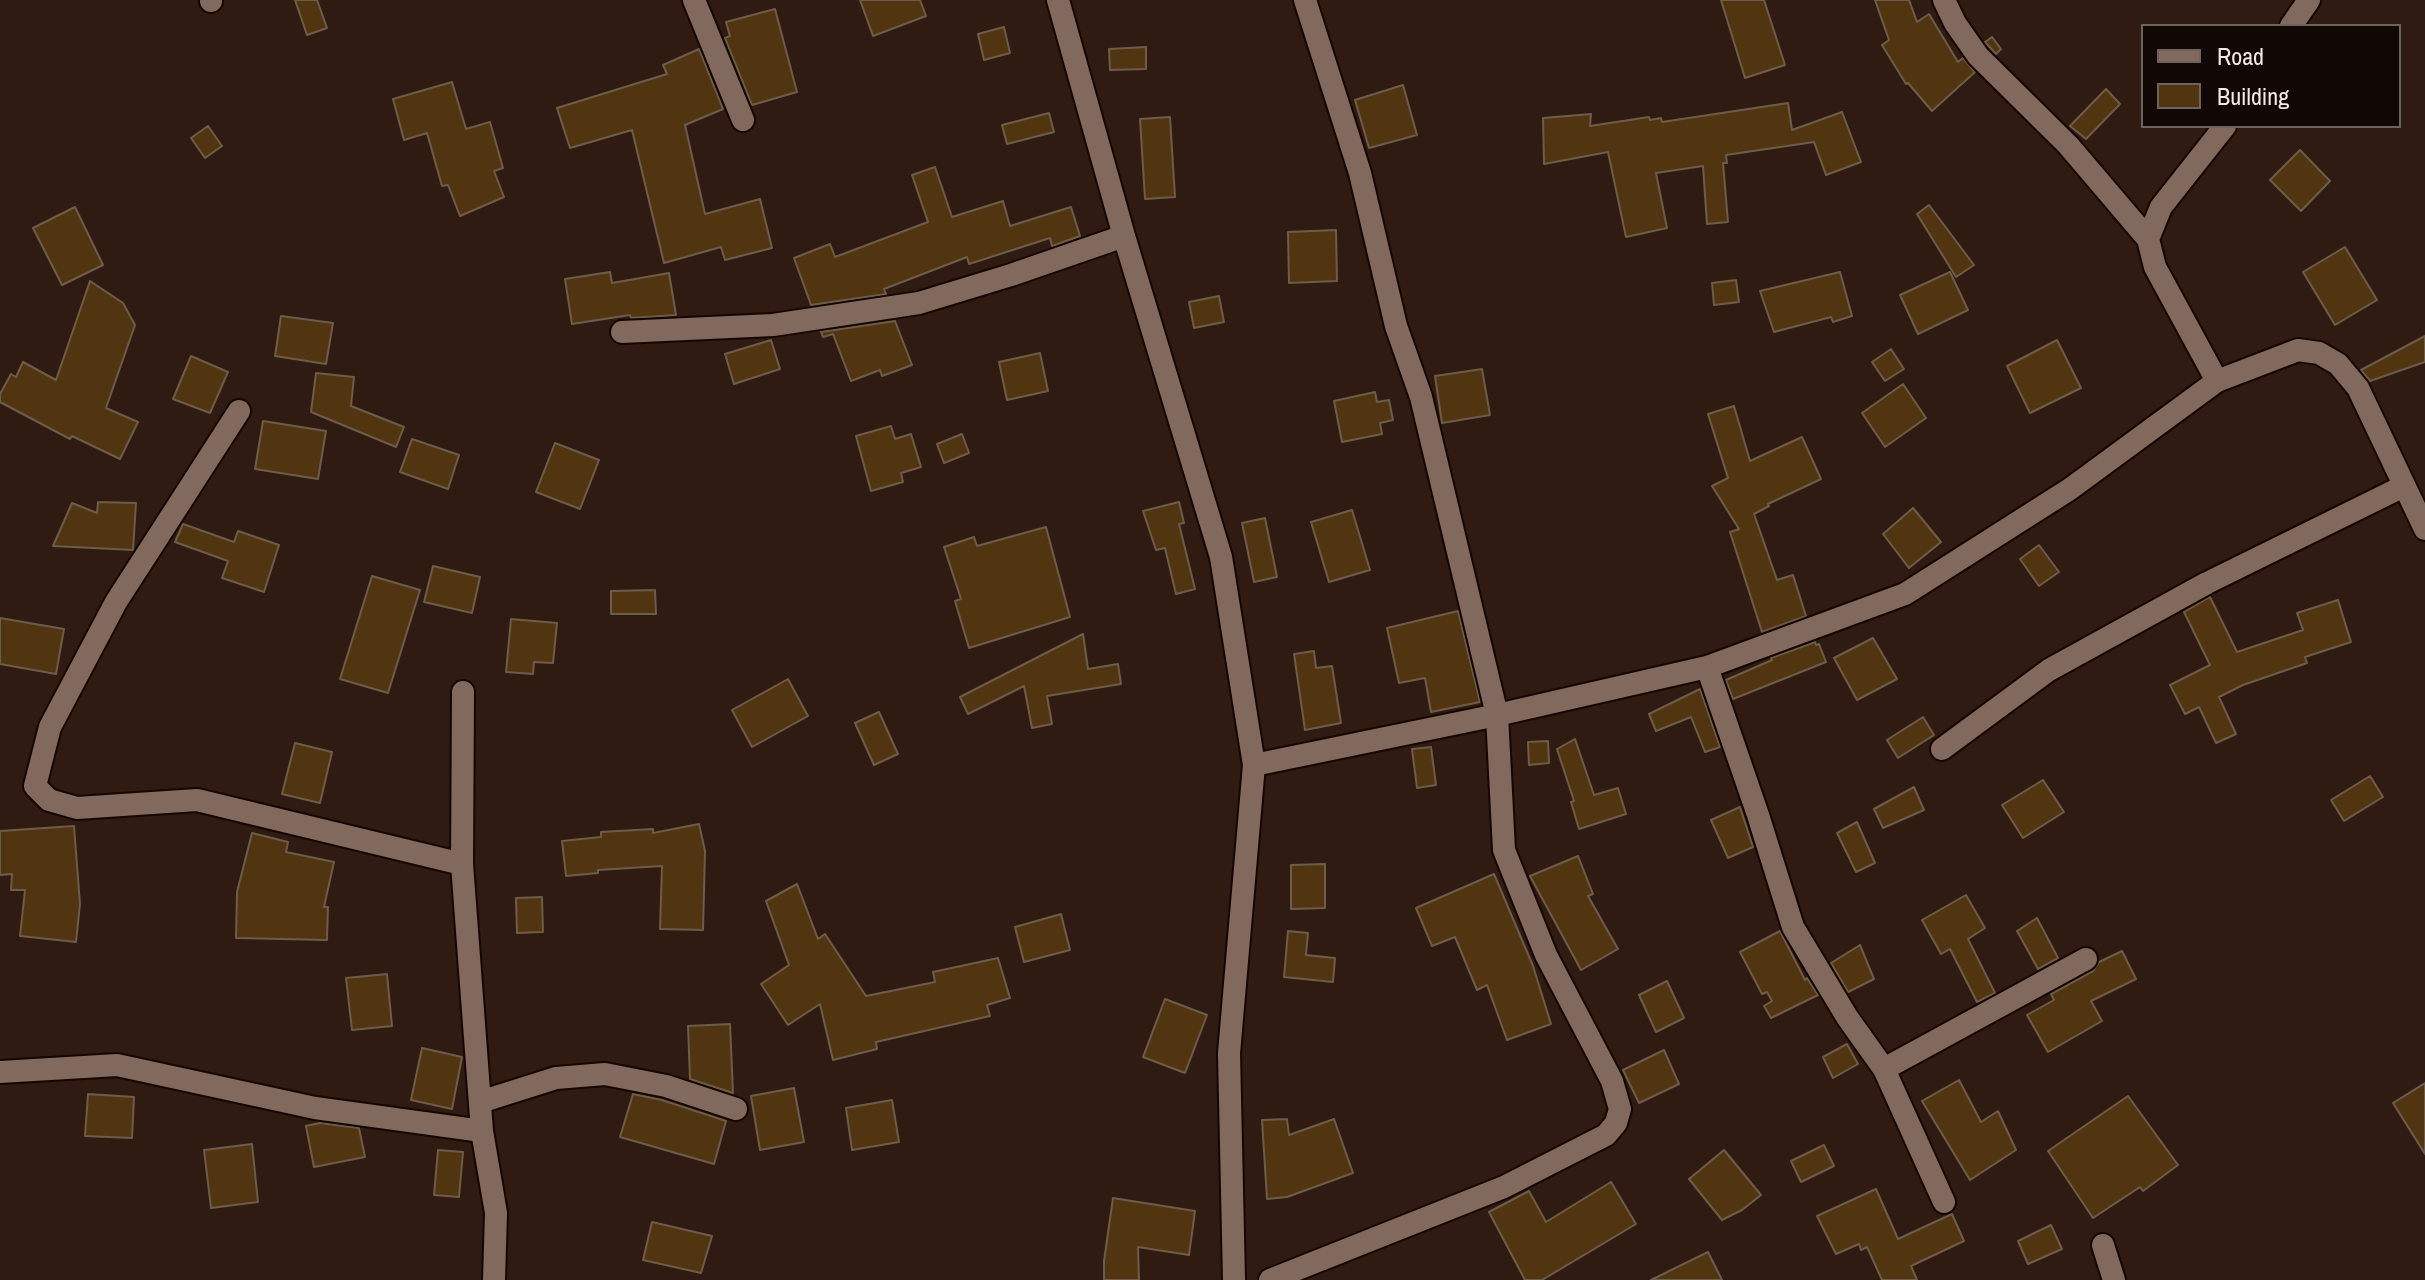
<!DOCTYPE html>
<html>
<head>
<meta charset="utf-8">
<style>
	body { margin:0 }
	#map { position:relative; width:2425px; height:1280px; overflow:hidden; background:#2f1b11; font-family:"Archivo Narrow",sans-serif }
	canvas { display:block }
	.legend { position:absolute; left:2141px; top:24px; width:260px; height:104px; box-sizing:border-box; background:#110805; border:2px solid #6d625d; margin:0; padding:10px 14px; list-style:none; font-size:24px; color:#f7e9e2 }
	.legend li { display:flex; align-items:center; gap:16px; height:40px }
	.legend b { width:40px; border:2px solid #6d625d }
</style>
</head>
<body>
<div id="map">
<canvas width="2425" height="1280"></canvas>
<ul class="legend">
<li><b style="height:10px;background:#81695d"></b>Road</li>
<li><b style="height:22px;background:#513511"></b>Building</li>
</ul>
</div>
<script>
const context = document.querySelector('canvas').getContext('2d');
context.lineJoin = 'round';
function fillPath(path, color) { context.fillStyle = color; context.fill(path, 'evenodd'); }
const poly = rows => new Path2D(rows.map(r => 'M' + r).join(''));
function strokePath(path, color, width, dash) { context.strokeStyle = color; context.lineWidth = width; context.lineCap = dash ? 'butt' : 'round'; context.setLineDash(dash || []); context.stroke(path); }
const building = poly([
	[295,0,317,0,327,28,307,35,295,0],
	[860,0,920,0,926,16,873,36,860,0],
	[1721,0,1764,0,1785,65,1745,78,1721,0],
	[1875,0,1909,0,1917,22,1929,14,1958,62,1963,58,1975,72,1932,111,1908,83,1906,84,1882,45,1889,40,1875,0],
	[775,9,797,92,752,105,725,38,730,36,726,22,775,9],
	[1004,27,1010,53,984,60,978,34,1004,27],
	[1992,37,2001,49,1996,54,1985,42,1992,37],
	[1146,47,1146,69,1110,70,1109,49,1146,47],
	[699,49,723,109,685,125,705,214,760,199,772,248,725,260,721,247,664,263,632,130,570,148,557,108,667,74,663,65,699,49],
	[452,82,466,129,490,122,503,168,494,171,504,197,460,216,448,185,442,186,427,133,404,140,393,99,452,82],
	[1403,85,1417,135,1369,148,1355,100,1403,85],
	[2106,89,2120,104,2086,139,2070,126,2106,89],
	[1788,103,1792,130,1842,112,1861,162,1826,175,1814,142,1726,155,1727,163,1723,163,1728,222,1707,224,1703,166,1656,173,1667,228,1626,237,1608,152,1544,164,1543,118,1591,114,1590,126,1649,117,1650,120,1661,118,1662,122,1788,103],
	[1049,113,1054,132,1007,144,1002,125,1049,113],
	[1170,117,1175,197,1145,199,1140,119,1170,117],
	[208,126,222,146,205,158,191,138,208,126],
	[2300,150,2330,181,2301,211,2270,180,2300,150],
	[935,167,952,217,1003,201,1010,226,1071,207,1080,236,1052,246,1050,238,969,264,967,257,884,289,886,294,811,305,794,258,830,244,835,257,928,222,912,175,935,167],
	[1929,205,1974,265,1956,277,1917,214,1929,205],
	[75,207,103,265,62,285,33,228,75,207],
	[1336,230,1337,281,1289,283,1288,232,1336,230],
	[2345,247,2377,300,2335,325,2303,272,2345,247],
	[610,272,612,283,669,273,676,315,631,318,630,315,572,324,565,279,610,272],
	[1840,272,1852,316,1833,322,1831,317,1774,332,1760,291,1840,272],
	[1950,272,1968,310,1918,334,1900,295,1950,272],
	[1736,280,1739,302,1714,305,1712,283,1736,280],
	[90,281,123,303,135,325,106,408,138,422,120,459,72,436,70,439,0,402,0,394,11,374,16,377,23,362,56,380,90,281],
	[1219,296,1224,322,1194,328,1189,302,1219,296],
	[281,316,333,323,326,364,275,356,281,316],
	[895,321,912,365,882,376,880,370,851,381,833,334,823,337,821,332,895,321],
	[2425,336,2425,362,2370,381,2361,370,2425,336],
	[771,340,780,369,734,384,725,354,771,340],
	[2057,340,2081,388,2030,413,2007,366,2057,340],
	[1891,349,1904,369,1885,381,1872,362,1891,349],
	[1040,353,1048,391,1007,400,999,362,1040,353],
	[191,356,228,372,210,413,173,399,191,356],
	[1482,369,1490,415,1442,423,1435,376,1482,369],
	[316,373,354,377,351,406,404,427,396,447,311,412,316,373],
	[1903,384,1926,418,1885,447,1862,413,1903,384],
	[1375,392,1377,402,1389,400,1393,420,1380,423,1382,434,1342,442,1334,401,1375,392],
	[1734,406,1750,461,1802,437,1821,479,1768,504,1769,506,1754,514,1777,580,1793,575,1806,616,1762,632,1730,532,1739,529,1712,486,1728,478,1708,414,1734,406],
	[263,421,326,431,318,479,255,469,263,421],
	[891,426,895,439,911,434,921,467,901,473,903,482,871,491,856,436,891,426],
	[962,434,969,453,944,463,937,444,962,434],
	[412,439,459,455,448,489,400,472,412,439],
	[555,443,599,460,580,509,536,492,555,443],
	[98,502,136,503,133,550,53,546,72,503,97,513,98,502],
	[1179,502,1184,523,1179,524,1195,589,1176,594,1165,548,1156,550,1143,511,1179,502],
	[1913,508,1941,542,1909,568,1883,534,1913,508],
	[1352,510,1370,570,1329,582,1311,522,1352,510],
	[1265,518,1277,577,1254,582,1242,523,1265,518],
	[183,524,234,542,238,531,279,545,264,592,222,578,228,561,175,542,183,524],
	[1046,527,1070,617,969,648,955,601,961,599,944,547,974,537,977,546,1046,527],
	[2039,545,2059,572,2039,586,2020,559,2039,545],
	[433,566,480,577,472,613,424,602,433,566],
	[372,576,420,590,388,693,340,679,372,576],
	[655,590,656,614,611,614,611,591,655,590],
	[2210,597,2237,652,2303,630,2297,613,2338,600,2351,642,2305,657,2307,663,2243,685,2219,697,2236,734,2216,743,2199,707,2185,714,2170,685,2210,665,2184,612,2210,597],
	[1458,611,1480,702,1431,712,1425,678,1399,683,1387,628,1458,611],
	[0,618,64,629,56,674,0,664,0,618],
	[511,619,557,623,553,663,534,662,533,674,506,672,511,619],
	[1083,634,1088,669,1118,664,1121,684,1047,696,1052,724,1032,728,1024,686,968,714,960,697,1083,634],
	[1873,638,1897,679,1857,700,1834,658,1873,638],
	[1815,642,1816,645,1819,644,1826,662,1733,699,1726,680,1772,660,1771,658,1815,642],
	[1314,651,1316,668,1332,666,1341,723,1305,730,1294,654,1314,651],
	[788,679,808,716,752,747,732,710,788,679],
	[1700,689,1720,747,1705,752,1691,717,1656,731,1649,714,1700,689],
	[879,712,898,754,874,765,855,723,879,712],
	[1923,717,1934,735,1898,758,1887,740,1923,717],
	[1575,739,1594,795,1618,788,1626,814,1579,829,1571,802,1574,801,1557,749,1575,739],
	[1548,741,1549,763,1529,765,1528,742,1548,741],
	[295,743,332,752,320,803,282,794,295,743],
	[1431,747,1436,785,1417,788,1412,749,1431,747],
	[2370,776,2383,797,2344,821,2331,800,2370,776],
	[2043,780,2064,812,2023,838,2002,805,2043,780],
	[1914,787,1924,810,1883,828,1874,809,1914,787],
	[1740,807,1753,847,1728,858,1711,820,1740,807],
	[1857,822,1875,863,1856,872,1837,833,1857,822],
	[699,824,705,851,703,930,660,929,662,866,598,870,598,873,566,876,562,841,601,837,601,832,653,829,653,833,699,824],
	[74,826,80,904,76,942,20,936,25,890,11,890,12,874,0,875,0,831,74,826],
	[252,833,288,842,286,852,334,862,324,907,328,907,327,940,236,938,237,892,252,833],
	[1578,856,1593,894,1588,896,1618,949,1581,970,1530,876,1578,856],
	[1325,864,1325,908,1291,909,1291,865,1325,864],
	[1494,874,1533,966,1551,1024,1507,1040,1487,985,1477,990,1455,937,1432,946,1416,908,1494,874],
	[797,884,818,939,825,934,866,996,935,982,933,972,998,958,1010,998,987,1005,990,1016,876,1042,877,1049,833,1060,820,1004,788,1025,761,984,789,965,766,901,797,884],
	[1966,895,1985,928,1968,939,1995,993,1977,1002,1950,949,1941,954,1922,920,1966,895],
	[542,897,543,932,517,933,516,898,542,897],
	[1061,914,1070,950,1024,962,1015,927,1061,914],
	[2037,918,2058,958,2038,969,2017,931,2037,918],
	[1288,931,1308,933,1306,955,1335,958,1333,982,1284,977,1288,931],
	[1780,931,1805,980,1807,978,1818,995,1771,1018,1764,1006,1772,1001,1767,992,1762,994,1740,952,1780,931],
	[1860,945,1874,979,1848,992,1831,963,1860,945],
	[2122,951,2136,979,2091,1001,2102,1021,2048,1052,2027,1015,2054,1000,2051,994,2093,971,2099,962,2122,951],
	[387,974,392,1026,352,1030,346,978,387,974],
	[1667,981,1684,1018,1656,1032,1639,995,1667,981],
	[1165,999,1207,1015,1185,1073,1143,1057,1165,999],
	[730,1024,733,1093,690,1079,688,1026,730,1024],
	[1847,1044,1858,1064,1833,1078,1823,1057,1847,1044],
	[422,1048,462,1057,452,1109,411,1100,422,1048],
	[1664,1050,1679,1084,1639,1103,1623,1070,1664,1050],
	[1959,1080,1981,1122,1998,1111,2016,1150,1970,1180,1922,1101,1959,1080],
	[2425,1083,2425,1154,2393,1103,2425,1083],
	[794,1088,804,1142,760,1150,751,1096,794,1088],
	[88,1094,134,1097,132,1138,85,1136,88,1094],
	[633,1094,662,1100,726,1121,714,1164,620,1137,633,1094],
	[2128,1096,2178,1165,2143,1191,2140,1187,2093,1218,2048,1151,2128,1096],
	[892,1100,899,1142,852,1150,846,1108,892,1100],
	[1287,1119,1289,1135,1334,1119,1353,1173,1287,1197,1267,1199,1262,1120,1287,1119],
	[320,1123,359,1128,365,1157,314,1167,306,1126,320,1123],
	[252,1144,258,1202,211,1208,204,1150,252,1144],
	[1824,1145,1834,1166,1801,1182,1791,1161,1824,1145],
	[438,1150,463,1152,459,1197,434,1195,438,1150],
	[1724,1150,1761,1195,1742,1210,1722,1220,1689,1179,1724,1150],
	[1611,1182,1636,1224,1542,1280,1525,1280,1489,1212,1529,1191,1546,1222,1611,1182],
	[1876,1189,1898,1239,1952,1214,1964,1241,1911,1266,1917,1280,1882,1280,1867,1247,1861,1250,1859,1244,1836,1254,1817,1216,1876,1189],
	[1113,1198,1195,1211,1189,1255,1138,1247,1139,1280,1104,1280,1104,1261,1113,1198],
	[652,1222,712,1236,701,1273,643,1260,652,1222],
	[2051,1225,2062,1249,2028,1264,2018,1241,2051,1225],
	[1708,1252,1722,1280,1651,1280,1708,1252]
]);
fillPath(building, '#513511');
strokePath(building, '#6d5c49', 2);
const minor = poly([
	[211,0,211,1],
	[694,0,743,120],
	[1058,0,1124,236,1221,557,1254,765,1229,1053,1234,1280],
	[1944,0,1955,23,1978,56,2068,145,2148,239],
	[2291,26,2309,0],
	[622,332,773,325,919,303,1011,275,1124,236],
	[2217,381,2155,267,2148,239,2161,207,2225,126],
	[239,411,116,602,50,727,35,786,49,800,77,808,197,800,462,864],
	[1707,667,1758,815,1793,927,1847,1017,1884,1069,1944,1202],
	[1942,749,2049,670,2207,583,2404,486],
	[1254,765,1497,715,1707,667,1905,594,2070,489,2217,381,2298,350,2319,353,2338,364,2358,388,2425,529],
	[1884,1069,2086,959],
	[0,1072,117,1065,315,1108,482,1131,462,864,463,692],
	[480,1102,556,1078,605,1074,666,1086,736,1109],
	[482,1131,496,1213,494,1280],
	[2103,1245,2114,1280],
	[1270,1280,1504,1187,1606,1135,1616,1123,1620,1109,1612,1081,1546,955,1504,850,1497,715,1421,397,1396,326,1360,173,1305,0]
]);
strokePath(minor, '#160601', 26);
strokePath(minor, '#81695d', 22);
</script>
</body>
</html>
